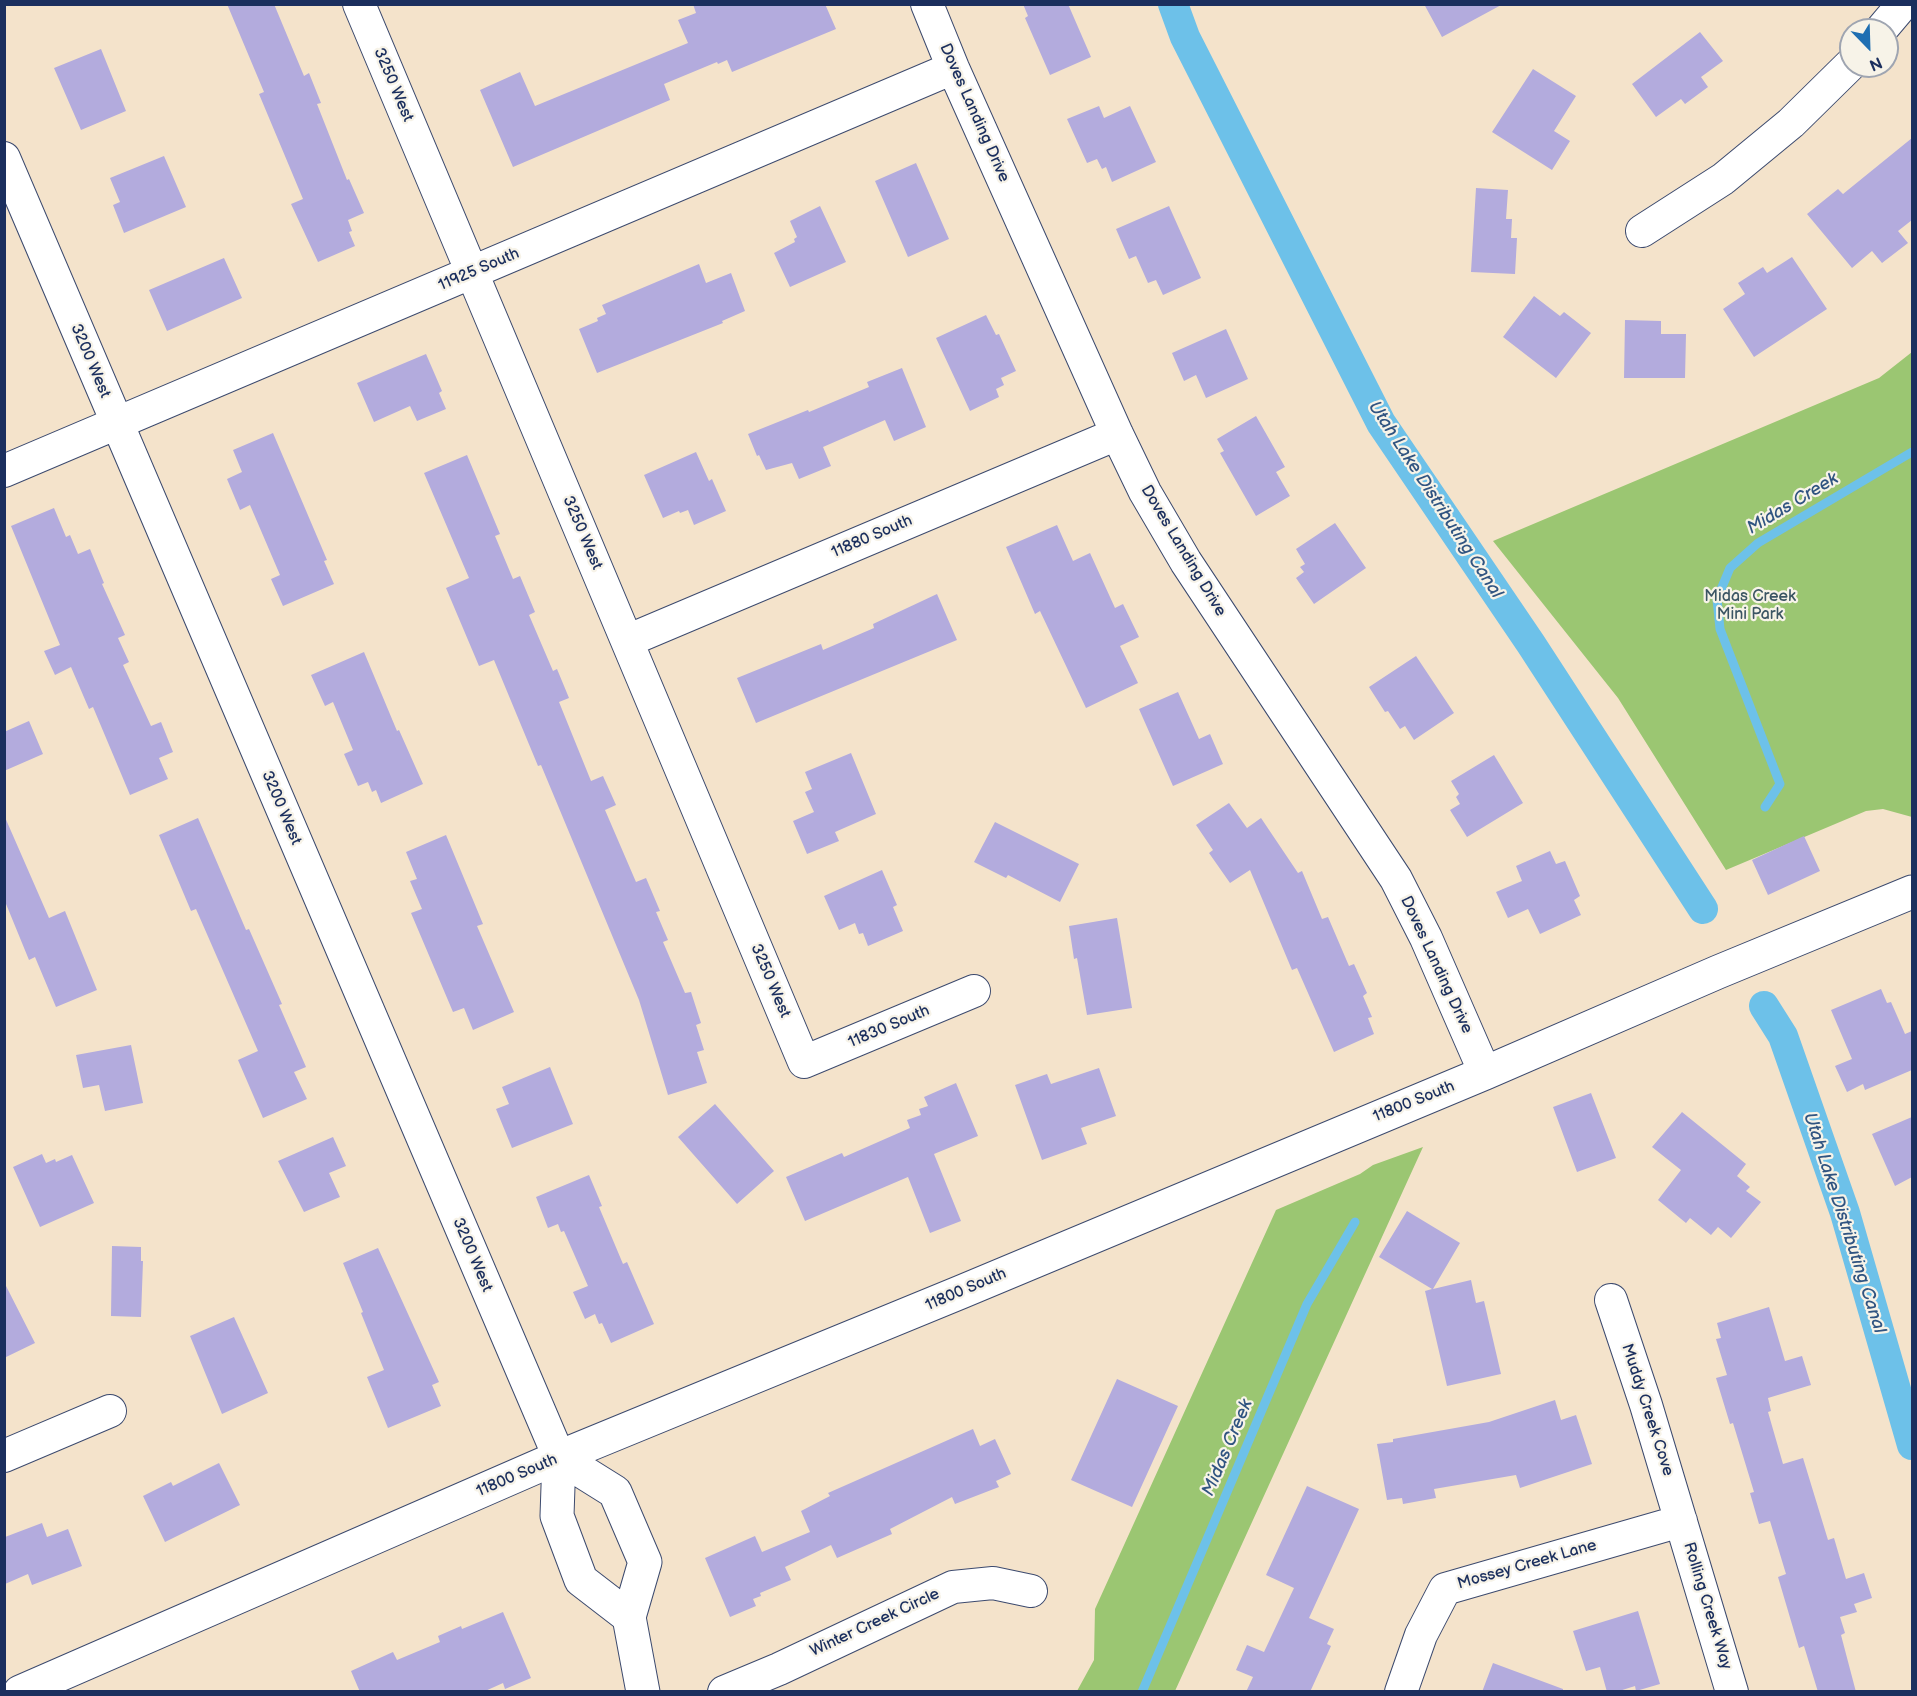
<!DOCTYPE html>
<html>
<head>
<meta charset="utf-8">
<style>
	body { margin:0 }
	#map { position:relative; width:1917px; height:1696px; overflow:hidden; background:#f4e3cb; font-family:"Balsamiq Sans",sans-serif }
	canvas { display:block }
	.frame { position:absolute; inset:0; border:6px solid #1b2f5e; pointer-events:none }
	.north { position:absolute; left:1839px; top:18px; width:60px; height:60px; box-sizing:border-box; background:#f7f3e8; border:2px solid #9fa5b1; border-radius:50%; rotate:157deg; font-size:16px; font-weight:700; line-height:24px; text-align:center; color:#1b2f5e }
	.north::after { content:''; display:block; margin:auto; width:21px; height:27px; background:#1f6fb2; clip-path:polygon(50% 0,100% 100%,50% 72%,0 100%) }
</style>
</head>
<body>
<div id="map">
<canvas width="1917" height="1696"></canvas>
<div class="frame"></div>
<div class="north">N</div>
</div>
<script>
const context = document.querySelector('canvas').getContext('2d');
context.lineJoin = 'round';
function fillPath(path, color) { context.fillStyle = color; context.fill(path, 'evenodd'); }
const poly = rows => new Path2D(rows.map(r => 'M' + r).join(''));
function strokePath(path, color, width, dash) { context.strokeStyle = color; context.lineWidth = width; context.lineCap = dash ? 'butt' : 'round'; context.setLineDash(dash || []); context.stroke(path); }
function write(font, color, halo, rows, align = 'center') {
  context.font = font + ' "Balsamiq Sans",sans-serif'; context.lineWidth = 4.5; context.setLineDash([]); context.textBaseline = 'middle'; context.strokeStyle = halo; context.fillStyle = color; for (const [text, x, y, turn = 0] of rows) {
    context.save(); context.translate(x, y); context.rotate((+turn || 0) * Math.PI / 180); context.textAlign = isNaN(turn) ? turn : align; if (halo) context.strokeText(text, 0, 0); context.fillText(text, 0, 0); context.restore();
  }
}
fillPath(poly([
	[1912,352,1912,817,1883,809,1866,811,1726,870,1618,698,1493,541,1879,378],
	[1423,1147,1175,1691,1077,1691,1094,1660,1095,1609,1276,1210,1360,1174,1373,1165]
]), '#9bc672');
strokePath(poly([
	[1765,807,1780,784,1720,629,1717,599,1730,568,1758,543,1912,452],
	[1142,1692,1307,1304,1355,1222]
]), '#6dc1e9', 9);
strokePath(poly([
	[1173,4,1185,37,1381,423,1531,644,1703,909],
	[1764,1006,1783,1036,1845,1213,1912,1445]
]), '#6dc1e9', 30);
fillPath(poly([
	[227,4,274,4,304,76,309,73,321,103,317,104,347,180,349,179,364,213,348,220,352,231,349,232,355,246,318,262,291,204,303,199,259,94,264,92],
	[693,4,825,4,836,29,732,72,727,60,718,64,717,62,664,84,670,100,513,167,480,90,520,72,535,106,688,43,678,20,696,13],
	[1023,4,1068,4,1091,57,1050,75,1025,18,1028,16],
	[1424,4,1503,4,1442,37],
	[1700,32,1723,61,1701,77,1708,87,1685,104,1681,99,1656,117,1632,84],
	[101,49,126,111,81,130,54,68],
	[1533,69,1576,96,1554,131,1570,141,1552,170,1492,132],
	[1099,106,1104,118,1130,106,1156,162,1112,182,1106,167,1102,169,1097,159,1087,163,1067,119],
	[1912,138,1912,220,1898,231,1908,243,1882,263,1872,251,1852,268,1807,214,1838,189,1843,194],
	[164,156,186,207,124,233,113,205,120,202,110,178],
	[916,163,949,239,908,257,875,181],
	[1476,188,1508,190,1506,219,1512,219,1511,238,1517,238,1515,274,1471,272],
	[820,206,846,262,790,287,774,253,795,242,794,239,797,237,790,221],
	[1169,206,1201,278,1163,295,1156,280,1148,283,1136,256,1129,259,1116,229],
	[1792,257,1827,309,1754,357,1723,309,1745,294,1738,283,1763,267,1767,273],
	[224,258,242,298,167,331,149,290],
	[699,264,706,283,731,273,745,311,722,321,723,323,597,373,579,329,598,321,597,318,606,314,602,305],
	[1534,296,1560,316,1564,312,1591,333,1556,378,1503,337],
	[986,315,996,335,999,334,1016,371,1001,378,1004,385,996,389,999,397,970,411,936,338],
	[1625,320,1661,321,1661,334,1686,334,1685,378,1624,378],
	[1226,329,1248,379,1206,398,1196,375,1184,381,1172,353],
	[426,354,442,391,439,393,446,409,417,421,410,406,374,422,357,383],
	[902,368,926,427,894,441,885,420,823,447,831,466,799,479,792,463,766,470,759,455,757,456,748,434,808,410,809,412,869,387,867,382],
	[1256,416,1285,467,1276,472,1290,496,1256,516,1220,453,1224,451,1217,439],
	[273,433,327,560,324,561,334,584,283,606,271,579,280,575,250,505,240,510,227,479,242,472,233,450],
	[696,452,709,481,712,479,726,511,694,525,688,510,680,513,679,511,663,518,644,475],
	[467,455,500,534,495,536,513,579,520,576,535,612,529,615,553,671,557,669,569,698,559,702,591,781,603,776,616,805,605,810,636,882,646,878,660,911,656,912,668,940,663,942,685,993,691,992,701,1023,696,1025,704,1050,697,1052,707,1083,668,1095,639,1000,541,765,538,766,494,660,479,666,446,588,469,578,424,473],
	[54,508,66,537,70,535,78,554,90,549,104,583,102,584,125,635,118,638,129,662,123,665,151,726,161,722,173,752,159,758,168,779,130,795,93,707,89,709,71,667,55,675,44,651,60,645,11,526],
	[1335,523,1366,568,1314,604,1296,578,1304,572,1300,567,1305,564,1296,549],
	[1057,525,1073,561,1090,553,1115,608,1123,604,1139,637,1120,646,1138,683,1086,708,1040,611,1035,614,1006,547],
	[937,594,957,640,756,723,737,678,821,644,823,650,874,628,873,624],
	[364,652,397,731,399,730,423,784,381,803,376,790,372,792,368,782,358,786,344,754,353,750,333,702,325,706,311,675],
	[1416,656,1454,713,1414,740,1405,726,1400,729,1388,711,1385,712,1369,687],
	[1178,692,1199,739,1210,734,1223,764,1173,786,1139,709],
	[29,721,43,754,4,771,4,732],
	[851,753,876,814,835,832,839,841,807,854,793,821,814,812,805,792,812,789,805,772],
	[1494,755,1523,803,1467,837,1450,810,1460,804,1456,797,1459,794,1451,781],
	[1229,803,1247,828,1261,818,1298,873,1302,871,1322,919,1328,917,1349,966,1354,964,1367,993,1363,996,1372,1017,1368,1018,1374,1034,1334,1052,1297,968,1292,970,1250,870,1230,883,1209,853,1213,850,1196,825],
	[4,815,49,918,65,911,97,990,56,1007,35,957,29,960,4,899],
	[198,818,246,930,249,929,282,1004,279,1005,306,1067,294,1072,307,1099,263,1118,238,1060,258,1051,196,909,191,911,159,835],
	[995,822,1079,864,1060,902,1008,875,1006,878,974,862],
	[446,835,483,924,477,926,514,1012,473,1030,464,1008,453,1012,411,913,422,909,410,881,417,879,406,852],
	[1804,836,1820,871,1768,895,1752,860],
	[1550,851,1556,864,1565,861,1580,896,1574,900,1581,915,1540,934,1528,909,1508,918,1496,892,1522,881,1516,866],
	[882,870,897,905,893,907,903,931,868,946,863,933,859,934,855,923,839,930,824,896],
	[1117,918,1132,1008,1087,1015,1077,958,1074,959,1069,926],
	[1881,989,1887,1003,1891,1002,1905,1034,1912,1031,1912,1070,1865,1090,1863,1084,1847,1092,1835,1066,1852,1059,1831,1010],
	[131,1045,143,1103,105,1111,99,1085,83,1088,76,1055],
	[550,1067,573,1124,512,1148,496,1109,509,1104,502,1087],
	[1099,1068,1116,1116,1081,1128,1087,1144,1042,1160,1015,1085,1047,1074,1051,1084],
	[956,1083,978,1136,934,1154,961,1221,930,1233,908,1177,805,1221,786,1177,842,1153,844,1157,910,1128,907,1120,921,1115,919,1109,928,1106,924,1097],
	[1591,1093,1616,1158,1577,1172,1553,1107],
	[715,1104,774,1171,737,1204,678,1137],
	[1682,1112,1746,1164,1737,1176,1750,1187,1746,1191,1761,1202,1731,1238,1718,1227,1711,1235,1690,1218,1686,1223,1658,1200,1681,1170,1652,1147],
	[1912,1117,1912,1177,1895,1186,1872,1134],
	[333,1137,346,1166,329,1173,340,1197,304,1212,278,1161],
	[42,1154,46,1163,55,1159,56,1162,72,1155,94,1203,40,1227,13,1167],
	[589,1175,602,1206,599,1207,623,1264,627,1262,654,1324,611,1343,602,1323,599,1324,595,1314,585,1319,573,1292,588,1286,564,1231,561,1232,558,1224,548,1228,536,1197],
	[1407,1211,1460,1243,1433,1289,1471,1280,1476,1303,1484,1301,1501,1374,1447,1386,1425,1291,1432,1289,1379,1257],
	[112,1246,141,1247,141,1261,143,1261,141,1317,111,1316],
	[378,1248,439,1382,432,1385,441,1406,388,1428,367,1377,384,1370,361,1313,363,1312,343,1263],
	[4,1282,35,1343,4,1358],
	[1769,1307,1785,1361,1802,1356,1811,1385,1768,1398,1771,1411,1768,1412,1783,1464,1803,1458,1828,1540,1834,1538,1846,1579,1864,1573,1872,1598,1854,1604,1857,1612,1840,1617,1845,1633,1841,1635,1856,1692,1818,1692,1804,1646,1799,1648,1778,1577,1786,1574,1770,1521,1759,1524,1750,1493,1754,1492,1733,1423,1730,1424,1716,1378,1727,1375,1716,1339,1721,1338,1717,1323],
	[234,1317,268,1393,222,1414,190,1336],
	[1117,1379,1178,1406,1132,1507,1071,1480],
	[1555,1400,1561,1420,1576,1415,1592,1464,1520,1488,1516,1475,1434,1489,1436,1498,1403,1504,1402,1498,1387,1500,1377,1444,1393,1442,1393,1439,1489,1422],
	[973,1429,980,1446,995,1439,1011,1474,996,1481,999,1487,955,1504,952,1497,890,1529,892,1534,837,1558,831,1545,785,1567,791,1580,760,1593,761,1596,753,1599,756,1606,730,1617,705,1558,755,1536,762,1552,810,1532,801,1511,830,1496,828,1493],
	[219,1463,240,1505,165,1542,143,1496,171,1482,173,1486],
	[1307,1486,1359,1509,1309,1618,1334,1629,1327,1644,1331,1646,1310,1692,1246,1692,1253,1677,1236,1670,1247,1645,1264,1652,1294,1588,1266,1575],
	[42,1523,47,1537,68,1529,82,1566,32,1585,28,1574,5,1584,5,1537],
	[1638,1611,1660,1684,1636,1691,1635,1686,1616,1692,1607,1692,1600,1667,1586,1671,1573,1631],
	[503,1612,531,1678,505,1689,503,1683,483,1692,360,1692,351,1671,393,1652,397,1660,440,1642,438,1636,461,1626,462,1629],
	[1493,1663,1563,1689,1563,1692,1482,1692]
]), '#b3abdd');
const minor = poly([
	[359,4,804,1062,974,991],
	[927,4,953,68,1117,434,1145,492,1186,562,1396,879,1426,938,1485,1073],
	[1881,30,1903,4],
	[4,158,559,1457],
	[1642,231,1723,179,1791,123,1851,64],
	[4,471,953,68],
	[627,641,1117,434],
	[1611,1300,1646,1405,1732,1692],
	[4,1456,110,1411],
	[724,1692,779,1669,953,1587,993,1583,1031,1591],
	[1401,1692,1421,1635,1445,1589,1681,1521]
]);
const tertiary = poly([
	[629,1617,581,1580,557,1516,559,1457,615,1492,645,1562,629,1617,643,1692]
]);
const secondary = poly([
	[20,1692,559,1457,961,1292,1485,1073,1718,972,1912,892]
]);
strokePath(minor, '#3c4a6e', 34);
strokePath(tertiary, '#3c4a6e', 35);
strokePath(secondary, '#3c4a6e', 35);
strokePath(minor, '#fff', 32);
strokePath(tertiary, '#fff', 33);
strokePath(secondary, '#fff', 33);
write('16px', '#1b2f5e', '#f7f3e8', [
	["3250 West",393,85,67],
	["Doves Landing Drive",974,113,66],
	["11925 South",479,270,-23],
	["3200 West",90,361,67],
	["3250 West",582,533,67],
	["11880 South",872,537,-23],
	["Doves Landing Drive",1183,551,59],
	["3200 West",281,808,67],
	["Doves Landing Drive",1436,965,65],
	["3250 West",770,981,67],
	["11830 South",889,1027,-23],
	["11800 South",1414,1102,-22],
	["3200 West",472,1255,67],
	["11800 South",966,1290,-23],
	["Muddy Creek Cove",1647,1410,72],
	["11800 South",517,1476,-23],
	["Mossey Creek Lane",1527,1565,-16],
	["Rolling Creek Way",1707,1606,73],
	["Winter Creek Circle",875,1623,-25]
]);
write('16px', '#3b5563', '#f7f3e8', [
	["Midas Creek",1750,597],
	["Mini Park",1750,615]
]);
write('italic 18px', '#305481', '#f7f3e8', [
	["Utah Lake Distributing Canal",1435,500,57],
	["Midas Creek",1793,504,-31],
	["Utah Lake Distributing Canal",1844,1223,72],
	["Midas Creek",1228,1448,-67]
]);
</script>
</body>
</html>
